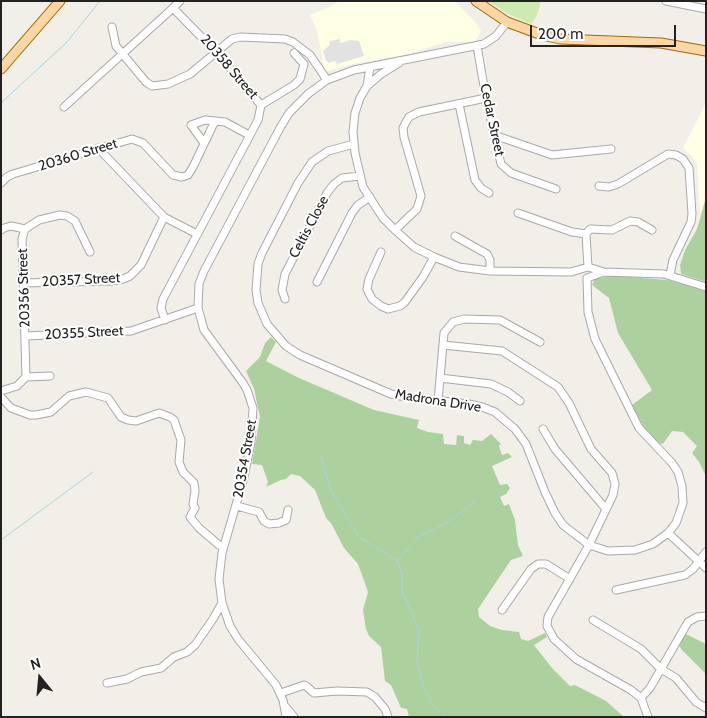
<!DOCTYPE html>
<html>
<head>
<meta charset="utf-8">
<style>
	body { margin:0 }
	#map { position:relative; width:707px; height:718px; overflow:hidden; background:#f2efe9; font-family:Cabin,sans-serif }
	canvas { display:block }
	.frame { position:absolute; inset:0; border:2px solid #222; pointer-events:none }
	.north { position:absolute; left:15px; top:653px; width:50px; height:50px; -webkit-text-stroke:4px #fff; paint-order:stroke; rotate:343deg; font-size:14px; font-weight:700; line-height:20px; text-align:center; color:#222 }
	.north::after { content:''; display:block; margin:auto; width:18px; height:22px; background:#222; clip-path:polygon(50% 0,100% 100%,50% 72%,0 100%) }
	.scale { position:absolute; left:530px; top:25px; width:146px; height:22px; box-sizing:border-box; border:2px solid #222; border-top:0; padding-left:6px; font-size:15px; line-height:18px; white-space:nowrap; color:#222; -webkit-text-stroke:4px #fff; paint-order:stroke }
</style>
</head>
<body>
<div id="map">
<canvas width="707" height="718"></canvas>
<div class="frame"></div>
<div class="north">N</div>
<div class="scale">200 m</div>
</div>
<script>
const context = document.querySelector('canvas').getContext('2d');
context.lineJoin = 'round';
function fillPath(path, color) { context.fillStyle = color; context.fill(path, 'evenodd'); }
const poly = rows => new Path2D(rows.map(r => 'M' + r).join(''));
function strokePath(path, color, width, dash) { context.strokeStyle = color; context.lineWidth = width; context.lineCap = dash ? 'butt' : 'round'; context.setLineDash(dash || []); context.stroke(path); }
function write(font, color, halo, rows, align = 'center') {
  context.font = font + ' Cabin,sans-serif'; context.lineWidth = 4; context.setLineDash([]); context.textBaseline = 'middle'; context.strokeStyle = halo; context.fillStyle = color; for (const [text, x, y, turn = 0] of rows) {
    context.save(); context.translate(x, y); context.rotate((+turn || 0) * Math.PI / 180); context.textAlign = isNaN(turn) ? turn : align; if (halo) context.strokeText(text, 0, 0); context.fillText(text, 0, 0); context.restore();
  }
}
fillPath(poly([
	[339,1,455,1,475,22,481,31,475,42,446,42,408,54,353,64,325,72,317,31,310,15,332,6],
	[706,103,706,282,681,274,680,265,685,250,697,229,700,215,697,164,691,155,683,148]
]), '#ffffe5');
fillPath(poly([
	[488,1,539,1,540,5,536,17,531,24,508,14]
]), '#cdebb0');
fillPath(poly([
	[706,197,706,282,681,274,680,265,685,250,697,229],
	[616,276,668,280,706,291,706,476,699,462,692,453,697,446,683,432,672,431,663,444,659,443,646,431,632,405,652,390,618,333,609,298,592,285,595,278],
	[271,337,276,342,266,361,299,378,374,410,419,420,417,428,428,432,443,434,444,444,456,445,457,435,464,436,464,443,470,445,473,440,482,441,491,434,501,444,499,446,502,455,508,453,512,457,492,466,500,485,507,484,510,488,506,494,500,497,504,506,509,504,515,520,518,545,523,556,511,560,478,609,479,617,490,626,502,630,519,632,521,639,528,641,545,633,547,637,534,645,552,668,570,686,575,685,606,701,624,717,409,717,407,709,401,708,391,685,385,681,381,647,369,636,366,629,363,610,368,592,358,564,344,548,331,523,326,518,315,490,300,476,291,474,286,479,281,480,266,487,268,482,262,465,252,464,260,417,254,389,246,371,260,357,265,343],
	[684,633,706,644,706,674,682,650,678,644]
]), '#add19e');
fillPath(poly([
	[340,39,340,43,351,40,359,41,364,56,337,64,335,61,328,63,328,61,326,61,323,51,329,46,330,41]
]), '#e2e2e2');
strokePath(poly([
	[1,103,67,42,100,1],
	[321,456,330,489,358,536,397,561,402,573,402,590,419,630,417,662,424,689,435,707,448,717],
	[1,540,93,472],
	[398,560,418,537,445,524,476,501]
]), '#aad3df', 1);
const minor = poly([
	[666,1,706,9],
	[173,8,180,1],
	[112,27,116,46,146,82,152,86,168,84,190,74,232,39,240,37,285,39,293,42,310,55,327,80],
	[477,46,486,98,501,164,511,173,556,189],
	[370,67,367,86,360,98,355,113,353,132,355,153,363,187,383,218,395,230,414,247,434,257,459,267,490,271,571,272,588,267,604,272],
	[367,86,381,74,399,63],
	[459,104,475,180,481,188,489,193],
	[261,105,294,85,300,79,304,64,294,53],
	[64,107,173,8,217,53,261,105,258,120,163,299,161,308,165,320],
	[494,135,552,155,611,149],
	[204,143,191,125,205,120,216,121],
	[354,144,328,151,312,162,298,183,262,253,258,264,256,290,258,303,267,324,286,346,300,355,391,394,405,397,469,404,482,407,495,412,515,429,526,444,545,492,555,513,563,525,589,545,608,551,635,550,653,544,668,533,676,523,683,503,682,486,678,472,672,463,639,428,595,339,588,312,587,278],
	[98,148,164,217,197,234],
	[1,183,7,177,13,174,132,139,143,143,173,175,182,177,188,175,193,167,213,125,216,121,225,122,249,135],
	[599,186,609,187,618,184,668,154,676,155,683,159,689,168,692,214,691,222,673,260,670,275],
	[518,213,572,232,586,234],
	[1,230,4,228,11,226,25,229],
	[395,230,417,209,421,196,404,137,403,128,406,122,409,117,419,112,486,98],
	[455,236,487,254,490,260,490,271],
	[381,252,369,279,367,289,372,299,381,306,388,309,400,306,405,302,423,277,434,257],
	[588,267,586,234,590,229,612,230,630,221,638,222,652,230],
	[587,278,604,272,664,274,706,287],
	[317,282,352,213,358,205,370,197],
	[23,283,110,281,123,279,130,276,141,265,164,217],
	[285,299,282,290,285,274,327,193,334,184,342,178,360,176],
	[26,336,131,331,198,308],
	[443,345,502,351,558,387,569,403,591,449,612,473,615,484,613,495,589,545,548,617,547,626,554,639,576,659,631,690,641,698,648,717],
	[26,377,50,376],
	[440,378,491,384,508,392,520,401],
	[1,391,17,386,26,377,22,239,25,229,39,220,60,215,67,216,75,221,90,252],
	[1,397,11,408,30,415,36,415,51,412,69,396,86,392,108,398,121,417,128,420,136,421,159,413,170,417,174,420,181,440,179,462,183,472,194,483,195,491,193,504,195,508,190,517,199,528,219,545,223,547],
	[438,401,444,333,453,322,464,319,500,320,540,342],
	[543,429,555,449,606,509],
	[237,506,259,512,264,521,269,524,279,523,286,520,288,510],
	[668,533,706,568],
	[616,590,685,575,693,569,706,552],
	[502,610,531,569,538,564,546,564,570,579],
	[593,620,641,649,661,669,676,678,696,702,706,708],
	[107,683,127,679,141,672,161,668,174,657,187,652,195,645,213,619,222,603],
	[281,693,304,685,306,686,314,693,337,691,367,692,375,697,385,709,388,717],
	[641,698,650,688,688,622,697,617,706,616],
	[285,706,294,717],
	[286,717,283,700,276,685,238,639,230,626,222,603,219,579,222,553,244,477,251,442,253,408,247,390,243,383,204,330,198,308,199,284,204,271,280,128,289,113,308,94,327,80,354,70,484,44,496,36,507,22]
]);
const major = poly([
	[476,1,507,22,542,35,560,39,661,43,706,51],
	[1,69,60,1]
]);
strokePath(minor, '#a9a9a9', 9);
strokePath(major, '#a06b00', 11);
strokePath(minor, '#fff', 7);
strokePath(major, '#fcd6a4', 9);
write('14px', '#222', '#fff', [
	["20358 Street",229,67,49],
	["Cedar Street",492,120,78],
	["20360 Street",78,155,-17],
	["Celtis Close",309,227,-62],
	["20357 Street",81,280,-3],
	["20356 Street",24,288,-92],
	["20355 Street",84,333,-3],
	["Madrona Drive",438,401,9],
	["20354 Street",245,459,-80]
]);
</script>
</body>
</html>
